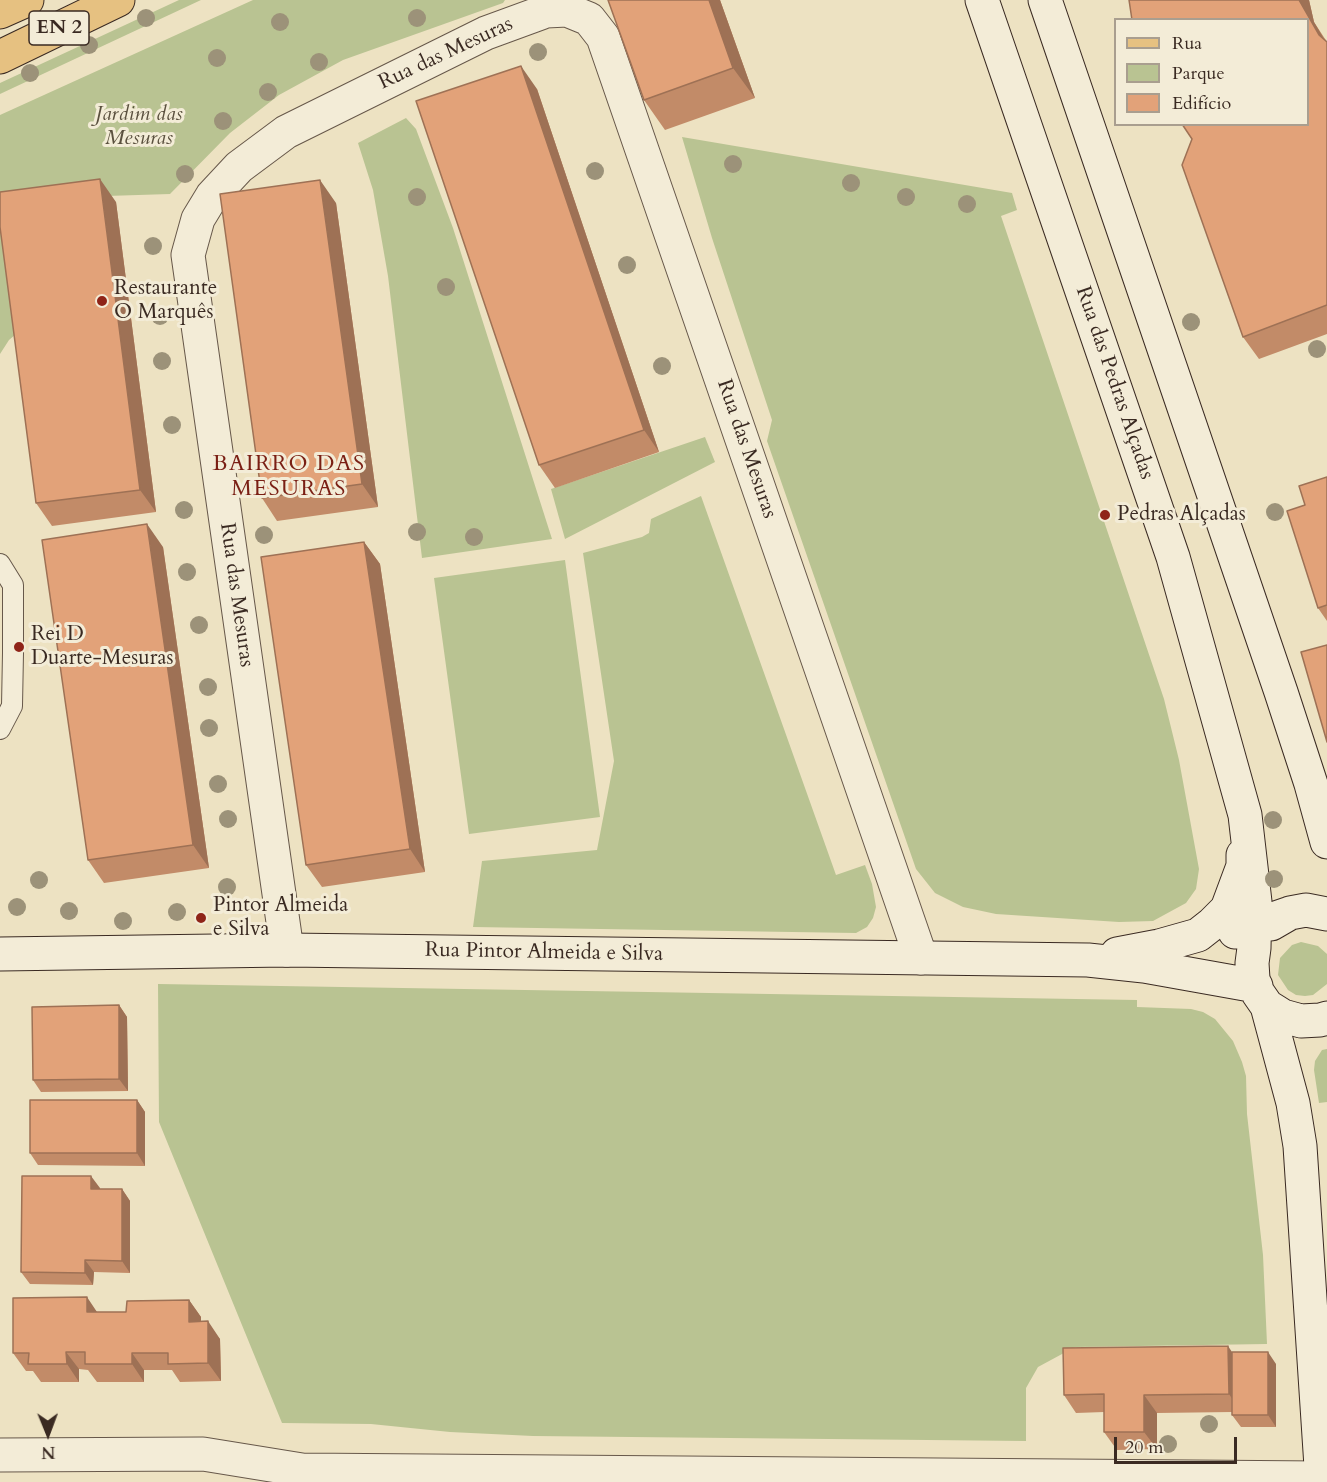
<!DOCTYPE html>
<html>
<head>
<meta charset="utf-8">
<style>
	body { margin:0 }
	#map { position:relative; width:1327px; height:1482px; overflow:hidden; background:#ede2c2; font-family:Cardo,serif }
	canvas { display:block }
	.legend { position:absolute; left:1114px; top:18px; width:195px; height:108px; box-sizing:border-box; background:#f3ecd7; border:2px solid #a99e8f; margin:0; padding:8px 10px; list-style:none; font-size:18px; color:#3a2a22 }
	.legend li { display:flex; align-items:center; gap:12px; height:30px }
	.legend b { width:30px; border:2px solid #a99e8f }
	.north { position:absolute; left:18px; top:1404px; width:60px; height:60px; -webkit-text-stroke:4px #f3ecd7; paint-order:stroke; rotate:179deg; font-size:16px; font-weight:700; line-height:24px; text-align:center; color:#3a2a22 }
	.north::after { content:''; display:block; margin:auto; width:21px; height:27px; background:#3a2a22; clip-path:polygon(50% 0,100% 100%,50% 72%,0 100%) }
	.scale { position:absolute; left:1114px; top:1437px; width:123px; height:27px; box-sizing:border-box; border:3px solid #3a2a22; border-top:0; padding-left:8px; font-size:18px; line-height:21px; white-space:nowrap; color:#3a2a22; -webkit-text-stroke:4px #f3ecd7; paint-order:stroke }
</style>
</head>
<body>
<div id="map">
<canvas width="1327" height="1482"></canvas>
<ul class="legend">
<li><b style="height:8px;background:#e6c181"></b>Rua</li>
<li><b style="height:16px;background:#b9c392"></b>Parque</li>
<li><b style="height:16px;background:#e2a279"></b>Edifício</li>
</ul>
<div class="north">N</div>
<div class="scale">20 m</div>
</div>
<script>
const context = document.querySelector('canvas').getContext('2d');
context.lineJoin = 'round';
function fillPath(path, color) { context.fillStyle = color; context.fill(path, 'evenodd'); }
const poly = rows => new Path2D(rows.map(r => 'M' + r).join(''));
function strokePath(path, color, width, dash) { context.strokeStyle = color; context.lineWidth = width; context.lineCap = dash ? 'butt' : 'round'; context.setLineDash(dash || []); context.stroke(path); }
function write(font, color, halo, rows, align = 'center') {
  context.font = font + ' Cardo,serif'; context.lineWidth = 6; context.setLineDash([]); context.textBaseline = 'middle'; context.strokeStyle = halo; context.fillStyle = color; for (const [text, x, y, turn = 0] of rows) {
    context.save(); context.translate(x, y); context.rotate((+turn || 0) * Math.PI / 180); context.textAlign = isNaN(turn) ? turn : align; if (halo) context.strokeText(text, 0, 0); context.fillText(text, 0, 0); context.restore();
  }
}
fillPath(poly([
	[179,0,201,0,0,94,0,83],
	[253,0,505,0,503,3,343,60,279,95,230,133,170,194,11,199,16,334,9,340,0,354,0,115],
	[406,118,416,129,453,228,552,539,422,558,388,276,373,190,358,143],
	[682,137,1012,193,1017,210,1001,216,1164,699,1179,760,1199,869,1196,889,1186,903,1153,921,1119,922,996,914,963,907,935,893,916,869,767,441,772,420,712,238],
	[705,437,715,462,565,539,551,489],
	[701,496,836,875,865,865,872,884,876,907,873,918,867,927,856,933,473,927,482,861,597,850,614,761,583,553,642,537,649,533,651,519],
	[565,560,600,817,469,834,434,578],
	[1301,942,1318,946,1327,954,1327,984,1313,995,1305,996,1296,995,1288,990,1278,975,1280,958,1292,945],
	[158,984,1137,1000,1137,1007,1191,1009,1203,1012,1215,1019,1233,1041,1242,1062,1246,1076,1247,1114,1263,1255,1267,1344,1075,1347,1038,1367,1026,1388,1026,1441,533,1436,450,1432,371,1424,282,1423,159,1122],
	[1327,1049,1327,1102,1319,1103,1314,1070,1315,1061,1322,1050]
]), '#b9c392');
const lane = poly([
	[0,564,13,585,13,653,12,706,0,729]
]);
const street = poly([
	[287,950,188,255,198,219,212,196,239,167,286,132,486,33,546,11,567,10,589,19,603,37,921,958],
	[0,1455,203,1454,302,1470,1321,1478]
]);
const secondary = poly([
	[982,0,1173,557,1245,815,1255,902,1254,948,1252,963,1253,979,1258,993,1267,1006,1293,1103,1300,1146,1322,1482],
	[1045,0,1281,692,1311,784,1327,842],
	[1271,924,1290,913,1306,910,1327,914],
	[1235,932,1290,913],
	[0,954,287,950,1088,960,1144,966,1256,986],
	[1117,954,1159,946,1198,935,1212,924,1227,909,1243,866,1243,855],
	[1267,1006,1283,1016,1301,1021,1320,1020,1327,1018]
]);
const primary = poly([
	[0,12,27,0],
	[0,57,118,0]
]);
strokePath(lane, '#67584a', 22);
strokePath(street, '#67584a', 35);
strokePath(secondary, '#3a2a22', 35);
strokePath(primary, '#3a2a22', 35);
strokePath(lane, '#f3ecd7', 20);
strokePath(street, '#f3ecd7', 33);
strokePath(secondary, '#f3ecd7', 33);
strokePath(primary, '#e6c181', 33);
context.fillStyle = '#9c9279';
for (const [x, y] of [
	[146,18],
	[417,18],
	[280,22],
	[89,45],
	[538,52],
	[217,58],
	[319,62],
	[30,73],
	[268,92],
	[223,121],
	[733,164],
	[595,171],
	[185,174],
	[851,183],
	[417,197],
	[906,197],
	[967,204],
	[153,246],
	[627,265],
	[446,287],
	[160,316],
	[1191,322],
	[1317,349],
	[162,361],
	[662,366],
	[172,425],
	[184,510],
	[1275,512],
	[417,532],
	[264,535],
	[474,537],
	[187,572],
	[199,625],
	[208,687],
	[209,728],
	[218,784],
	[228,819],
	[1273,820],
	[1274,879],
	[39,880],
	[227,887],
	[17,907],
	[69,911],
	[177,912],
	[123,921],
	[1209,1424],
	[1168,1444]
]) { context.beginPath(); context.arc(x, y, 9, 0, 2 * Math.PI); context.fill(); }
fillPath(poly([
	[608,0,720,0,755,98,665,130,644,100],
	[1129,0,1309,0,1314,22,1327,42,1327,334,1259,359,1243,337,1192,139],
	[537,89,659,452,555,488,539,465],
	[116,202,156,512,52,526,36,503],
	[336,203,378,507,277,521,262,498],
	[1327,477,1327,621,1318,608,1305,505],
	[364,542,380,564,425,872,322,887,306,865],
	[163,547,209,868,104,883,88,860],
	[119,1005,127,1017,128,1091,41,1092,33,1080],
	[137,1100,145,1112,145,1166,38,1165,30,1153],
	[100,1188,100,1189,122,1189,130,1201,130,1273,94,1272,93,1285,30,1284,21,1272],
	[189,1300,201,1317,201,1321,220,1339,221,1381,180,1382,172,1370,144,1370,144,1382,97,1382,88,1370,79,1369,79,1382,41,1382,33,1371,26,1371,13,1353,97,1312,126,1312],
	[1232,1352,1276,1364,1276,1427,1241,1427,1232,1415,1232,1412,1157,1413,1157,1449,1117,1450,1104,1432,1104,1412,1076,1413,1064,1395]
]), '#c28b68');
fillPath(poly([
	[709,0,720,0,755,98,733,68],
	[1299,0,1309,0,1314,22,1327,44,1319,35],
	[521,66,537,89,659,452,644,430],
	[100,179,116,202,156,512,140,490],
	[320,180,336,203,378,507,362,484],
	[147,524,163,547,209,868,193,845],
	[364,542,380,564,425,872,410,849],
	[119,1005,127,1017,128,1091,119,1079],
	[137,1100,145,1112,145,1166,137,1153],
	[91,1176,100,1188,100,1201,91,1189],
	[122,1189,130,1201,130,1273,122,1261],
	[85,1260,94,1272,93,1285,85,1273],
	[87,1297,99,1315,87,1312],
	[189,1300,201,1317,201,1339,189,1322],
	[208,1321,220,1339,221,1381,208,1363],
	[1228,1346,1240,1364,1241,1412,1229,1394],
	[66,1352,79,1369,79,1382,67,1364],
	[1268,1352,1276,1364,1276,1427,1268,1415],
	[132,1353,144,1370,144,1382,132,1364],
	[1144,1395,1157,1413,1157,1449,1144,1432]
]), '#9e7155');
const building = poly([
	[608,0,709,0,733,68,644,100,608,0],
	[1129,0,1299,0,1319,35,1327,42,1327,305,1243,337,1182,165,1192,139,1182,124,1308,124,1308,20,1132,20,1129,0],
	[521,66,644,430,539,465,416,101,521,66],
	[100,179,140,490,36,503,0,227,0,192,100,179],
	[320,180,362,484,262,498,220,194,320,180],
	[1327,477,1327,605,1318,608,1287,511,1305,505,1299,486,1327,477],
	[147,524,193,845,88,860,42,540,147,524],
	[364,542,410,849,306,865,261,557,364,542],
	[1327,645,1327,742,1301,652,1327,645],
	[119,1005,119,1079,33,1080,32,1007,119,1005],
	[30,1100,137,1100,137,1153,30,1153,30,1100],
	[22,1176,91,1176,91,1189,122,1189,122,1261,85,1260,85,1273,21,1272,22,1176],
	[87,1297,87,1312,126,1312,127,1301,189,1300,189,1322,208,1321,208,1363,168,1364,168,1353,132,1353,132,1364,85,1364,85,1352,66,1352,67,1364,28,1364,29,1353,13,1353,13,1298,87,1297],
	[1228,1346,1229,1394,1144,1395,1144,1432,1104,1432,1104,1394,1064,1395,1063,1348,1228,1346],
	[1232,1352,1268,1352,1268,1415,1232,1415,1232,1352]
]);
fillPath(building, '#e2a279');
strokePath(building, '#9e7155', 1.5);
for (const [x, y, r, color] of [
	[102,301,6,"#8f2418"],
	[1105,515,6,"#8f2418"],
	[19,647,6,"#8f2418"],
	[201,918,6,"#8f2418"]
]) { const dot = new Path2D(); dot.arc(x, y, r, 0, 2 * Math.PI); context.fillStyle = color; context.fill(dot); strokePath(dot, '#f3ecd7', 2); }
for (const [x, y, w] of [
	[59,28,60]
]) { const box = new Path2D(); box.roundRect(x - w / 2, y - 17, w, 34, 4.5); context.fillStyle = '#f3ecd7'; context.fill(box); strokePath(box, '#3a2a22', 1.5); }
write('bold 20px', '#3a2a22', null, [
	["EN 2",59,28]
]);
write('21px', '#3a2a22', '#f3ecd7', [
	["Rua das Mesuras",446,54,-25],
	["Rua das Pedras Alçadas",1114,383,71],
	["Rua das Mesuras",746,449,71],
	["Rua das Mesuras",236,595,82],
	["Rua Pintor Almeida e Silva",544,953,1]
]);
write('italic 21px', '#5a503e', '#f3ecd7', [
	["Jardim das",139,115],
	["Mesuras",139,139]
]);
write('21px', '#3a2a22', '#f3ecd7', [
	["Restaurante",114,289],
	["O Marquês",114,313],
	["Pedras Alçadas",1117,515],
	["Rei D",31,635],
	["Duarte-Mesuras",31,659],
	["Pintor Almeida",213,906],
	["e Silva",213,930]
], 'left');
context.letterSpacing = '1.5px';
write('22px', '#7a1f14', '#f3ecd7', [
	["BAIRRO DAS",289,465],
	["MESURAS",289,490]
]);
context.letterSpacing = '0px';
</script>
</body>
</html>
